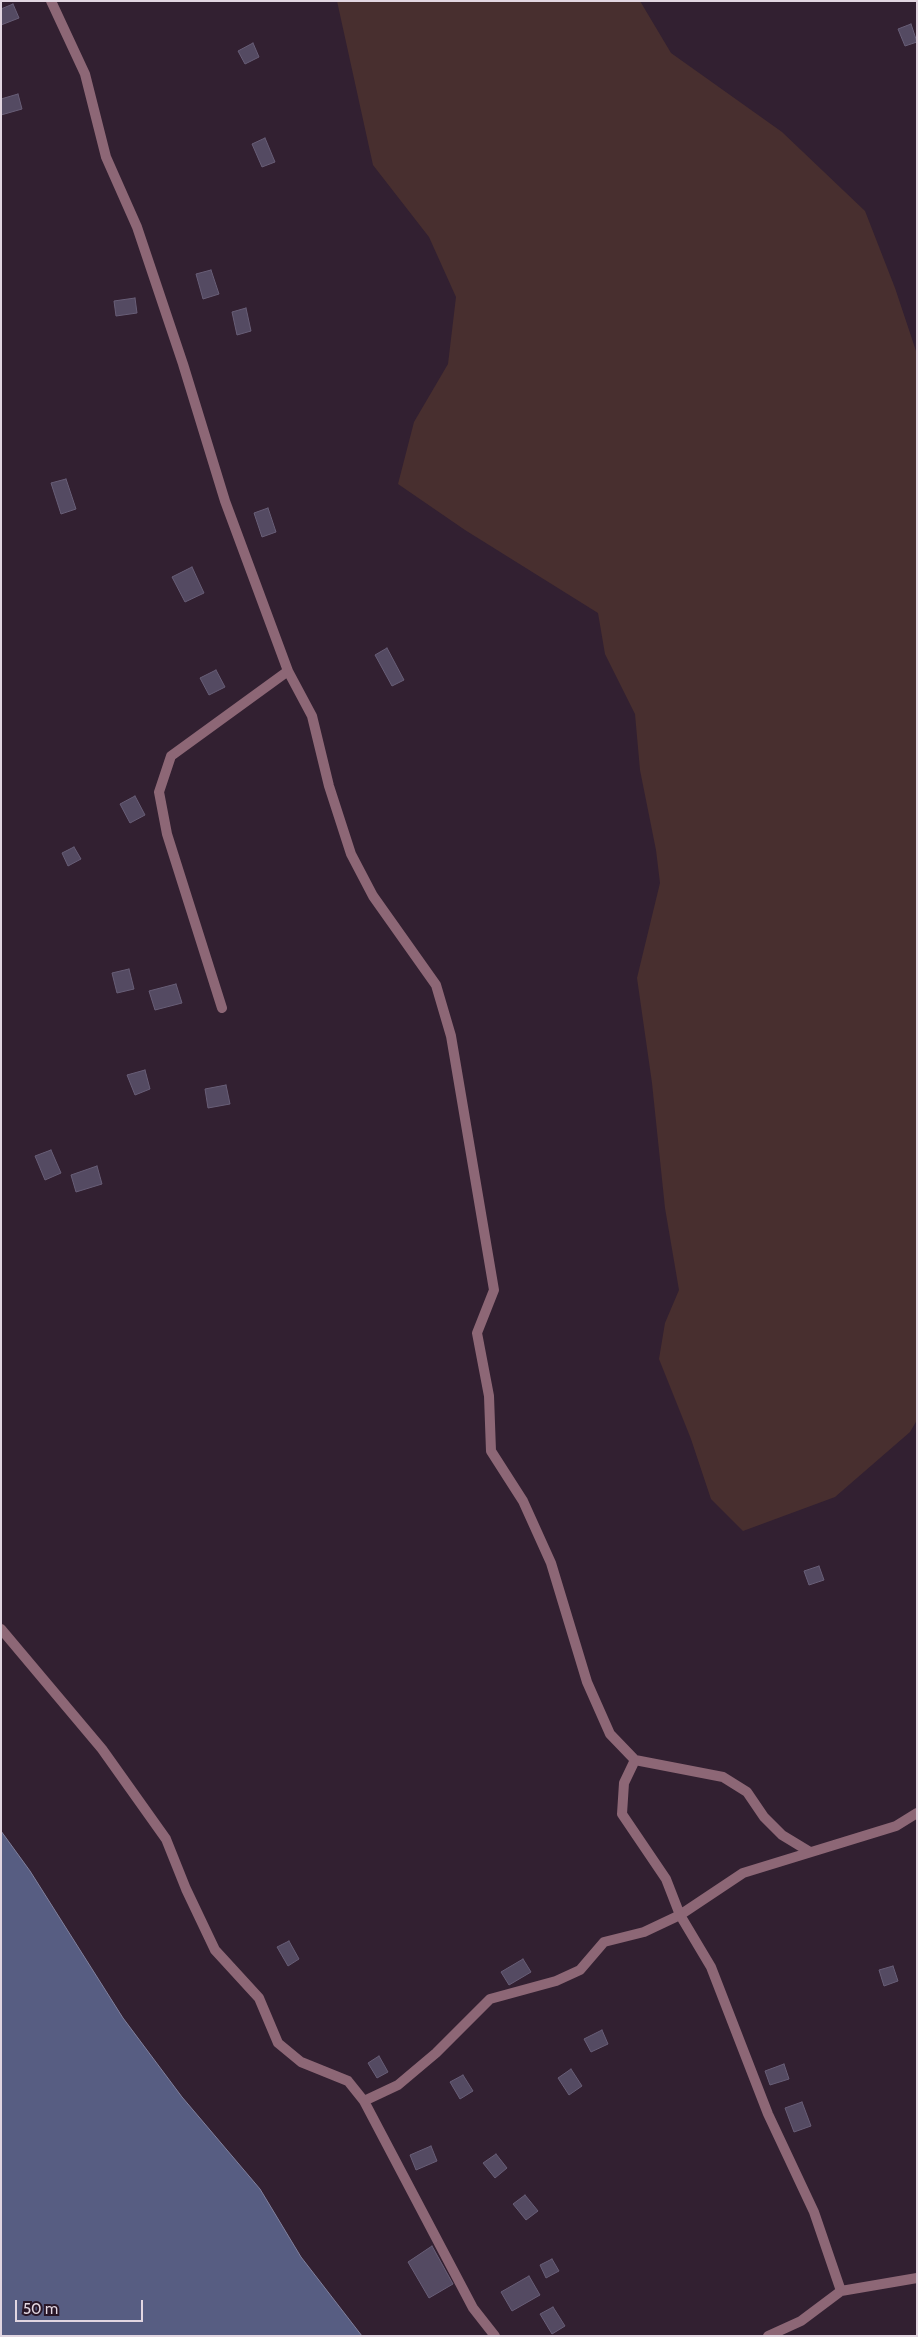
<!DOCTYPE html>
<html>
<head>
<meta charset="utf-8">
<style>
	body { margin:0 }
	#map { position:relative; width:918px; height:2337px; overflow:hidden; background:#322031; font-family:Cabin,sans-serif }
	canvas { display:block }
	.frame { position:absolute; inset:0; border:2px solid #e2d6e1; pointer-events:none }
	.scale { position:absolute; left:15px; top:2300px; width:128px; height:22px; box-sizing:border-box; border:2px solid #e2d6e1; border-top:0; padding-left:6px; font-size:15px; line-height:18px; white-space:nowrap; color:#e2d6e1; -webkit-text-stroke:4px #281627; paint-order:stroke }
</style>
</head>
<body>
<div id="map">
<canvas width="918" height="2337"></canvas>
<div class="frame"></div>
<div class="scale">50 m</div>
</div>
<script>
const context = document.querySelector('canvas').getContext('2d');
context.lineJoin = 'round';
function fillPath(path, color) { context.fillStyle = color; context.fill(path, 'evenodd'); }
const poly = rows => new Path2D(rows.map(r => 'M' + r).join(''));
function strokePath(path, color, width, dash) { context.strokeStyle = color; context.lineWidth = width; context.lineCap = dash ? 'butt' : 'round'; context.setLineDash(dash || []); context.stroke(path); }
fillPath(poly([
	[337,1,640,1,671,53,782,132,865,211,895,288,917,354,917,1420,910,1432,835,1497,743,1531,711,1499,691,1439,659,1359,665,1323,679,1290,665,1208,652,1083,637,978,660,883,656,850,640,770,635,714,605,654,598,613,465,530,398,484,414,422,448,364,456,297,429,237,373,165]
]), '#482f2f');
const water = poly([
	[1,1831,30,1871,123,2018,182,2097,260,2189,301,2257,362,2336,1,2336,1,1831]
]);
fillPath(water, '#575d82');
strokePath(water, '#81819e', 1);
const building = poly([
	[13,4,19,18,1,25,1,9,13,4],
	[911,24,917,42,905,46,898,29,911,24],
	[253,43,259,57,245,64,238,51,253,43],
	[18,94,22,109,1,115,1,99,18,94],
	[265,138,275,162,262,167,252,144,265,138],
	[211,270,219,294,203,299,196,274,211,270],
	[135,298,137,313,116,316,114,301,135,298],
	[246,308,251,331,237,335,232,312,246,308],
	[66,479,76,509,61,514,51,483,66,479],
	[268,508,276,532,262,537,254,513,268,508],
	[192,567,204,593,185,602,172,577,192,567],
	[387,648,404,680,392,686,375,655,387,648],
	[216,670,225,687,209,695,200,678,216,670],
	[135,796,145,815,130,823,120,804,135,796],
	[74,847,81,859,68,866,62,853,74,847],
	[129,969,134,989,117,993,112,973,129,969],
	[176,984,182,1003,155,1010,149,991,176,984],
	[145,1070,150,1089,135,1095,127,1075,145,1070],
	[226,1085,230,1104,208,1108,205,1089,226,1085],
	[51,1150,61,1173,45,1180,35,1156,51,1150],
	[97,1166,102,1184,76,1192,71,1175,97,1166],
	[819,1566,824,1580,809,1585,804,1571,819,1566],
	[289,1941,299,1959,288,1966,277,1947,289,1941],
	[523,1959,531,1972,509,1985,501,1972,523,1959],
	[893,1966,898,1981,884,1986,879,1970,893,1966],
	[602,2030,608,2044,591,2052,584,2039,602,2030],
	[379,2056,388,2072,377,2078,368,2063,379,2056],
	[784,2064,789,2079,770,2085,765,2071,784,2064],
	[571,2069,582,2086,569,2095,558,2078,571,2069],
	[463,2075,473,2091,460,2099,450,2082,463,2075],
	[802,2102,811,2126,794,2132,785,2108,802,2102],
	[431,2146,437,2161,416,2170,410,2155,431,2146],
	[496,2154,507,2168,495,2178,483,2163,496,2154],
	[525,2195,538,2211,526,2220,513,2204,525,2195],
	[432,2246,453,2284,429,2298,408,2262,432,2246],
	[552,2259,559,2271,546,2278,540,2265,552,2259],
	[529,2276,540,2295,512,2311,501,2292,529,2276],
	[553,2307,565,2326,552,2334,540,2314,553,2307]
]);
fillPath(building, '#544a62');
strokePath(building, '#685e77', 1);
strokePath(poly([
	[51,1,85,74,106,157,137,227,183,364,225,501,288,671,171,756,159,792,167,834,222,1008],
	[288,671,312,716,329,786,351,854,373,896,436,985,451,1036,494,1290,477,1333,489,1396,491,1451,523,1501,551,1563,587,1682,610,1734,635,1760,723,1777,747,1792,764,1817,782,1835,810,1852],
	[1,1629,102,1749,166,1839,186,1889,215,1950,259,1998,278,2043,301,2062,348,2081,364,2101,473,2308,495,2336],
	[635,1760,624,1783,622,1814,666,1879,680,1915,711,1967,768,2114,814,2212,841,2291],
	[364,2101,398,2085,436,2053,490,1999,556,1981,580,1970,604,1942,644,1932,680,1915,743,1873,896,1826,917,1813],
	[768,2336,801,2321,841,2291,917,2278]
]), '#8d6776', 10);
</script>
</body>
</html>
